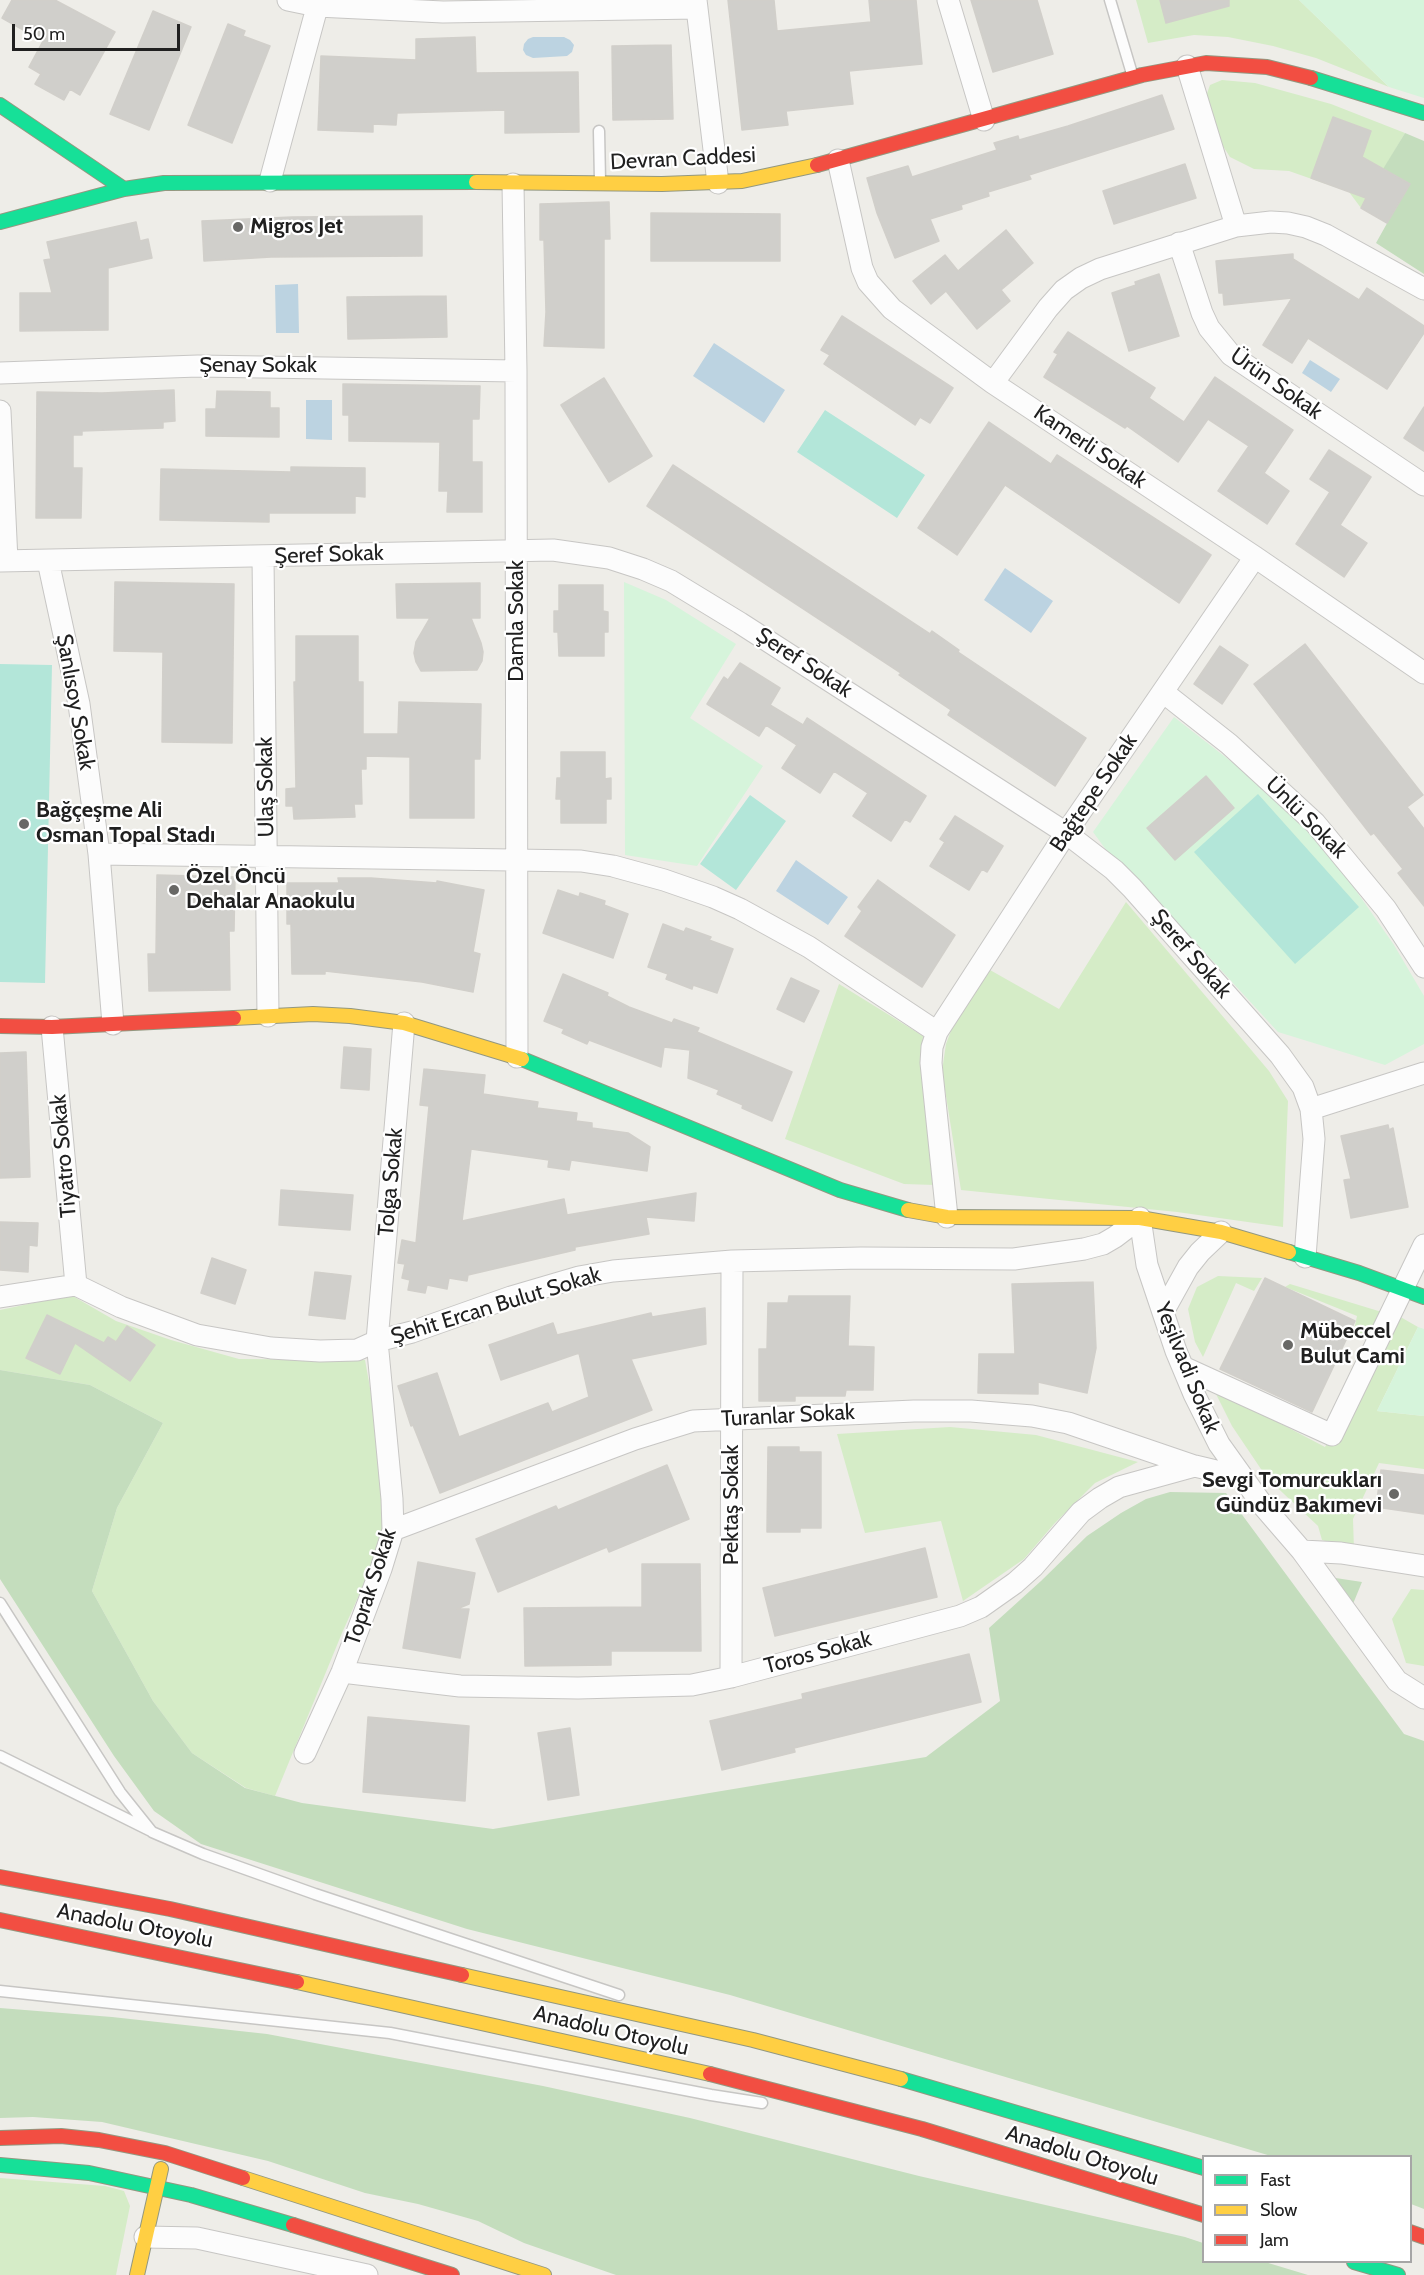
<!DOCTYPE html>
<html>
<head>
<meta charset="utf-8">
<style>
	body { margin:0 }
	#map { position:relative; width:1424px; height:2275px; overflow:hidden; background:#eeede8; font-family:Cabin,sans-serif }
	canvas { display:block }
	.legend { position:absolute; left:1202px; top:2155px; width:210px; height:108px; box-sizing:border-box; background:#fff; border:2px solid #a6a6a6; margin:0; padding:8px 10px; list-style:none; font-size:18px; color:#202020 }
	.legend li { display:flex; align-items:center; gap:12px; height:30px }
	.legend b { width:30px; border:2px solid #a6a6a6 }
	.scale { position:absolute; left:12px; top:24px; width:168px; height:27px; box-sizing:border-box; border:3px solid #202020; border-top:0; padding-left:8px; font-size:18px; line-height:21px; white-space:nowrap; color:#202020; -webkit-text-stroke:4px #fff; paint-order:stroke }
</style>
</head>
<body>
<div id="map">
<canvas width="1424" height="2275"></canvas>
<ul class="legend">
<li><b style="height:8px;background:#16e098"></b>Fast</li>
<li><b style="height:8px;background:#ffcf43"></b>Slow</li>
<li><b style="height:8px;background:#f24e42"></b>Jam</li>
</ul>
<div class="scale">50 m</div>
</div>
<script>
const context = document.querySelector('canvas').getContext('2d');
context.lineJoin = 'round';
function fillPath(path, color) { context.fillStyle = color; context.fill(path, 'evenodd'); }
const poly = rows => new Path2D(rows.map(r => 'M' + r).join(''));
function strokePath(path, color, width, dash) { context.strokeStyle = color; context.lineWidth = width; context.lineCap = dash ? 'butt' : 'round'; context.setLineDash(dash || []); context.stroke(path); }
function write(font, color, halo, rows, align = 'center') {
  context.font = font + ' Cabin,sans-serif'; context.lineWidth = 4.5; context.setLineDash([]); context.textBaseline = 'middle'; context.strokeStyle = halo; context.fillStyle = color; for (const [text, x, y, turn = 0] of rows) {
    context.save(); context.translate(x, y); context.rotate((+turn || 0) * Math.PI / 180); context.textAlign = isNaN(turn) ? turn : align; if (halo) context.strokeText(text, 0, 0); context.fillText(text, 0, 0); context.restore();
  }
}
fillPath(poly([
	[1136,0,1299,0,1389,87,1316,58,1273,46,1228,37,1194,35,1148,43],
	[1222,80,1255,83,1331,104,1405,133,1361,208,1349,192,1289,171,1254,169,1230,157,1215,134,1205,99,1210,85],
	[1126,902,1269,1071,1288,1101,1283,1227,1177,1212,961,1190,942,1071,946,1044,952,1028,990,970,1059,1009],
	[839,984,923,1036,922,1054,935,1185,904,1184,785,1139],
	[1218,1276,1262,1278,1254,1291,1236,1283,1203,1357,1195,1342,1188,1309,1197,1287],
	[1290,1284,1385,1313,1371,1338,1354,1330,1357,1316,1285,1287],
	[71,1295,116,1321,171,1340,239,1359,365,1360,380,1443,386,1508,377,1555,342,1633,275,1796,246,1788,192,1753,153,1701,92,1591,117,1508,163,1423,90,1385,0,1370,0,1310],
	[1397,1315,1418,1327,1377,1411,1424,1416,1424,1469,1379,1463,1353,1519,1354,1550,1322,1540,1318,1526,1267,1478,1232,1426,1213,1388,1325,1447],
	[950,1427,1036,1435,1138,1462,1095,1483,1054,1524,1024,1559,963,1601,941,1521,865,1533,837,1434],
	[1411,1589,1424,1590,1424,1666,1406,1663,1392,1619],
	[0,2178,105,2186,124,2191,130,2206,116,2275,0,2275]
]), '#d5ecc7');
fillPath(poly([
	[1405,133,1424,141,1424,274,1376,243,1409,184,1383,169],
	[0,1370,90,1385,163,1423,117,1508,92,1591,153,1701,192,1753,245,1788,302,1803,493,1829,926,1757,1000,1701,989,1628,1041,1581,1087,1536,1121,1513,1146,1499,1170,1492,1226,1493,1404,1734,1424,1741,1424,2209,1411,2204,1410,2156,1271,2156,730,1995,467,1929,201,1844,154,1811,114,1756,0,1579],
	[1329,1577,1362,1582,1348,1616],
	[0,2008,112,2017,267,2034,543,2086,690,2118,919,2176,1185,2237,1203,2243,1204,2262,1265,2262,1308,2275,616,2275,524,2243,478,2221,418,2204,365,2193,268,2161,102,2122,33,2117,0,2118]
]), '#c4ddbd');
fillPath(poly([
	[1299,0,1424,0,1424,98,1389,87],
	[624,582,666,600,736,644,690,718,763,766,697,866,625,855],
	[1174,717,1269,791,1327,849,1394,945,1424,996,1424,1044,1385,1065,1278,1032,1140,882,1112,858,1093,832],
	[1418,1327,1424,1329,1424,1416,1377,1411]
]), '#d6f4db');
fillPath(poly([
	[825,410,925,475,897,518,797,452],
	[0,664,52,665,45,983,0,982],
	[1258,794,1359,907,1295,964,1194,852],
	[750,795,786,821,736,890,700,864]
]), '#b3e6d9');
fillPath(poly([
	[533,37,564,37,570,40,574,45,572,52,567,56,533,58,526,55,523,50,524,44,528,39],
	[298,284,299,333,276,333,275,285],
	[714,343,785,390,764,423,693,376],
	[1310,360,1340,379,1331,392,1302,373],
	[306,400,332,400,332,440,306,439],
	[1005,568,1053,601,1031,633,984,600],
	[796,860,848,897,828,925,776,891]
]), '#bcd3e1');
const building = poly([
	[12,0,55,0,115,32,80,95,70,89,64,100,35,84,41,74,29,67,43,41,2,18,12,0],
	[728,0,774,0,777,31,871,22,869,0,916,0,922,64,849,71,853,104,786,111,788,125,742,130,728,0],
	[971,0,1037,0,1053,54,993,72,971,0],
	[1160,0,1229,0,1229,6,1166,23,1160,0],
	[153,11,191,27,149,130,110,114,153,11],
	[228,24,245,31,243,36,270,46,232,143,188,125,228,24],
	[475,37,476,73,578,72,579,132,505,133,505,110,397,113,396,125,373,124,373,132,318,130,321,56,416,60,416,39,475,37],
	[671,45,673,119,613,120,612,46,671,45],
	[1162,95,1174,129,1029,175,1031,179,988,192,989,196,961,205,962,209,930,219,939,241,895,258,877,213,867,178,908,166,912,177,997,150,994,143,1018,136,1019,140,1068,126,1162,95],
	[1333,117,1371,131,1362,157,1410,184,1387,223,1361,208,1366,198,1311,178,1333,117],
	[1185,164,1196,198,1114,224,1103,191,1185,164],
	[609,202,610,239,604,239,604,348,544,346,546,312,544,240,540,240,540,204,609,202],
	[651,213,780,214,780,261,651,261,651,213],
	[422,216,422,256,271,257,204,261,202,221,292,217,422,216],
	[136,222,140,241,148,239,152,258,108,268,108,330,20,331,20,293,52,293,44,260,51,259,47,242,136,222],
	[1006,230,1033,263,1001,290,1010,301,977,329,946,291,931,304,913,281,945,255,958,271,1006,230],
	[1293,254,1293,259,1359,300,1367,288,1424,326,1424,333,1387,389,1308,338,1292,363,1263,345,1292,298,1224,305,1223,293,1219,293,1216,261,1293,254],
	[1159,274,1179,336,1129,351,1112,293,1136,285,1135,282,1159,274],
	[446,296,447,337,348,339,347,297,446,296],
	[842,316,953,388,930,423,920,417,915,425,824,364,830,355,821,350,842,316],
	[1068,332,1155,388,1149,398,1184,422,1215,377,1293,430,1264,473,1289,491,1267,524,1218,491,1249,446,1208,419,1178,462,1127,426,1125,428,1044,377,1058,354,1054,352,1068,332],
	[604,378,652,456,609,482,561,405,604,378],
	[343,384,480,386,479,419,472,419,472,462,482,462,482,512,447,512,448,491,439,491,440,442,349,441,349,415,343,415,343,384],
	[174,390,175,421,163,422,163,428,82,431,82,435,73,435,73,468,82,468,81,518,36,518,37,392,102,393,174,390],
	[217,391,270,392,270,408,279,408,279,437,206,436,206,409,216,409,217,391],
	[1424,407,1424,451,1404,438,1424,407],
	[989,422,1051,464,1057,455,1211,555,1179,603,1005,485,957,555,918,528,989,422],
	[1329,450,1371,477,1340,525,1367,543,1344,577,1296,544,1330,492,1310,479,1329,450],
	[673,465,930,634,932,631,959,650,958,652,1086,738,1055,786,948,715,951,710,899,675,901,673,647,506,673,465],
	[291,467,365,468,365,497,355,496,355,513,269,513,269,522,160,520,161,469,291,472,291,467],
	[115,582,234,584,232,743,162,742,163,652,114,651,115,582],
	[480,583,480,618,471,618,481,643,483,652,482,661,477,670,421,671,416,662,414,653,416,642,430,618,397,618,396,584,480,583],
	[559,585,603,585,603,611,608,612,608,632,604,632,604,656,559,656,558,632,554,632,554,611,559,611,559,585],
	[296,636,358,636,358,682,363,682,363,734,398,734,399,702,481,704,480,759,474,759,474,818,410,818,410,757,366,756,366,769,361,769,362,804,354,804,355,817,294,819,293,806,286,806,286,789,296,788,294,682,296,682,296,636],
	[1305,644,1423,795,1407,807,1424,829,1424,906,1398,873,1403,869,1374,833,1371,835,1254,684,1305,644],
	[1220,646,1248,665,1222,704,1194,684,1220,646],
	[740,663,780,688,770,705,803,725,807,718,926,796,910,822,905,819,891,841,853,816,868,793,834,771,820,793,782,768,797,745,766,725,759,736,707,704,724,677,728,680,740,663],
	[561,752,605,752,605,779,611,778,611,799,606,799,606,823,561,823,561,799,556,799,557,778,561,778,561,752],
	[1206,776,1234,808,1175,860,1147,828,1206,776],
	[955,816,1003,846,987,872,982,869,969,890,930,866,945,842,940,839,955,816],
	[157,875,235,877,234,931,229,931,230,990,149,991,148,954,156,954,157,875],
	[338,878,371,878,437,883,437,881,484,890,473,952,480,954,473,992,422,982,325,971,325,974,292,974,291,924,287,924,287,883,339,883,338,878],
	[878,880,955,935,922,987,845,936,862,911,858,907,878,880],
	[558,890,579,897,580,893,605,901,604,905,628,914,613,958,543,933,558,890],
	[663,924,684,932,686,928,711,937,709,940,733,949,717,993,693,985,692,989,666,979,668,974,648,967,663,924],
	[563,974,608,993,607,996,629,1007,672,1023,674,1019,699,1028,697,1032,792,1072,772,1121,742,1108,743,1105,717,1094,719,1090,688,1078,690,1050,664,1047,661,1067,589,1040,587,1044,562,1033,564,1029,544,1021,563,974],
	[791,978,819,991,804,1022,777,1009,791,978],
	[344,1047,371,1049,369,1090,341,1088,344,1047],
	[26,1052,30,1177,0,1178,0,1053,26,1052],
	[424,1069,485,1075,483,1094,538,1102,537,1108,577,1113,576,1121,592,1123,592,1128,628,1133,650,1147,647,1171,571,1160,569,1170,548,1167,549,1160,471,1149,462,1221,564,1199,567,1215,696,1193,694,1221,646,1217,649,1234,575,1247,575,1250,468,1275,467,1281,449,1278,447,1289,427,1285,425,1293,408,1290,410,1280,402,1278,405,1264,398,1263,402,1240,416,1243,429,1106,420,1105,424,1069],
	[1388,1125,1389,1130,1393,1128,1408,1207,1351,1218,1344,1180,1351,1179,1341,1136,1388,1125],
	[281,1190,353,1195,350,1230,279,1225,281,1190],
	[0,1222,38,1223,37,1246,29,1245,28,1272,0,1270,0,1222],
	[212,1258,246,1270,235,1304,201,1293,212,1258],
	[315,1272,351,1276,345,1319,309,1315,315,1272],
	[1265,1278,1355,1321,1312,1412,1220,1369,1265,1278],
	[1093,1282,1096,1348,1087,1393,1038,1382,1038,1394,978,1393,979,1354,1015,1354,1012,1284,1093,1282],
	[789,1296,850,1296,848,1346,874,1347,873,1390,846,1390,845,1396,795,1396,795,1401,759,1401,759,1349,767,1349,768,1303,788,1303,789,1296],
	[705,1308,706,1344,631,1359,652,1410,440,1493,413,1425,411,1426,398,1386,437,1373,459,1437,548,1403,552,1412,589,1397,579,1353,501,1380,489,1345,553,1323,557,1335,651,1313,652,1317,705,1308],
	[47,1315,104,1343,108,1337,116,1342,127,1326,155,1345,130,1381,75,1343,60,1374,26,1358,47,1315],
	[768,1447,799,1447,799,1452,821,1452,821,1528,800,1528,800,1532,767,1532,768,1447],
	[667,1465,689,1519,609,1552,607,1547,498,1592,476,1539,556,1506,558,1510,667,1465],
	[1381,1470,1424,1475,1424,1514,1376,1507,1381,1470],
	[925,1548,937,1597,775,1636,763,1588,925,1548],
	[418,1562,475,1573,469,1604,457,1609,469,1609,460,1658,403,1648,418,1562],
	[642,1564,700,1564,701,1651,611,1651,611,1665,525,1666,524,1608,642,1607,642,1564],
	[969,1654,981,1702,794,1748,795,1752,722,1770,710,1721,803,1699,802,1694,969,1654],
	[368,1717,469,1726,465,1801,363,1792,368,1717],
	[570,1728,579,1795,548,1800,538,1733,570,1728]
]);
fillPath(building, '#d0cfcb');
strokePath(building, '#d1cfca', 1.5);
const lane = poly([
	[1110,0,1133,77],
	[599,131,600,181],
	[0,1603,120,1792,152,1832,203,1854,315,1894,619,1995],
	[0,1756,149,1830],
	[0,1991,390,2033,711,2095,762,2103]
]);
const street = poly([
	[288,0,317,6,443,12,697,8],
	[696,0,718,183],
	[948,0,984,120],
	[1187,66,1236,226],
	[838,160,862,268,868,282,892,309,993,383,1255,557,1424,673],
	[270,181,319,0],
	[513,184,516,371,517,1057],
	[1179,243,1202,313,1209,328,1231,355,1424,485],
	[0,373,198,366,516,371],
	[993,383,1048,308,1064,290,1081,278,1100,269,1236,226,1271,222,1288,223,1306,227,1326,235,1424,289],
	[0,411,7,561],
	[263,557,268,1016],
	[0,561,553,550,609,558,643,569,671,581,740,623,1066,833,1114,870,1132,888,1280,1055,1303,1087,1311,1109,1314,1139,1305,1257],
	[48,561,79,704,99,854,113,1024],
	[1163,692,1229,744,1315,823,1386,909,1424,967],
	[99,854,581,861,613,866,664,880,713,897,740,909,809,947,937,1032],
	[52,1027,76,1285],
	[1311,1109,1424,1073],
	[947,1217,931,1063,932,1047,937,1032,1066,833,1255,557],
	[1140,1218,1147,1265,1176,1351,1194,1394,1219,1444,1264,1507,1302,1551,1397,1681,1424,1698],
	[0,1297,76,1285,121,1307,197,1335,271,1348,320,1351,357,1350,377,1341,412,1332,511,1297,579,1277,613,1271,732,1261,861,1258,1014,1259,1084,1249,1103,1244,1115,1237,1140,1218],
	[1163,1312,1188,1267,1200,1252,1221,1232],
	[1183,1367,1332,1435,1424,1245],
	[393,1530,635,1439,693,1421,914,1411,971,1411,1032,1416,1068,1423,1194,1466],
	[1302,1551,1341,1553,1424,1566],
	[342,1672,460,1686,578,1688,692,1685,731,1677,960,1616,981,1607,1015,1583,1033,1567,1081,1512,1100,1498,1119,1487,1195,1466,1241,1477],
	[731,1677,732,1261],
	[305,1753,342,1672,381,1569,393,1530,392,1499,377,1341,404,1023],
	[145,2237,197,2238,367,2275]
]);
const fast = poly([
	[1311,78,1424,113],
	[0,105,124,189],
	[0,222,124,189,164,183,476,182],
	[522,1059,840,1190,908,1210],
	[1289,1252,1359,1273,1424,1297],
	[901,2079,1204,2168],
	[0,2165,89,2173,191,2195,293,2225],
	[1354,2262,1398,2275]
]);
const slow = poly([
	[476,182,662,184,742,181,817,165],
	[234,1018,313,1014,350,1016,404,1023,522,1059],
	[908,1210,947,1217,1140,1218,1221,1232,1289,1252],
	[462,1975,753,2040,901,2079],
	[297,1982,710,2074],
	[243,2178,544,2275],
	[137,2275,161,2169]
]);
const jam = poly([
	[817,165,1142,75,1206,63,1267,67,1311,78],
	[0,1026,52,1027,234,1018],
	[0,1877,170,1909,462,1975],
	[0,1920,297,1982],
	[710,2074,922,2129,1204,2215],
	[0,2138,61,2136,99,2140,165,2153,243,2178],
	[293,2225,452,2275],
	[1410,2232,1424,2237]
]);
strokePath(lane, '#c7c6c4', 13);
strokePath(street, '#c7c6c4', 23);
strokePath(fast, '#939880', 16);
strokePath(slow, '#939880', 16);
strokePath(jam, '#939880', 16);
strokePath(lane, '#fcfcfc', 10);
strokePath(street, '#fcfcfc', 21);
strokePath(fast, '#16e098', 14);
strokePath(slow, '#ffcf43', 14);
strokePath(jam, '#f24e42', 14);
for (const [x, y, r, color] of [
	[238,227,6,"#686866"],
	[24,824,6,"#686866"],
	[174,890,6,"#686866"],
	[1288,1345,6,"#686866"],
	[1394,1494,6,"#686866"]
]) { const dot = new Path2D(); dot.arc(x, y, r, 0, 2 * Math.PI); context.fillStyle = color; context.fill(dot); strokePath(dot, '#fff', 2); }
write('22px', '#202020', '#fff', [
	["Devran Caddesi",683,159,-3],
	["Şenay Sokak",258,366],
	["Ürün Sokak",1276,384,35],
	["Kamerli Sokak",1090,447,34],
	["Şeref Sokak",329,555,-2],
	["Damla Sokak",517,621,-90],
	["Şeref Sokak",804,663,33],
	["Şanlısoy Sokak",75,702,80],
	["Ulaş Sokak",266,787,-91],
	["Bağtepe Sokak",1094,793,-56],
	["Ünlü Sokak",1306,818,45],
	["Şeref Sokak",1191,954,49],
	["Tiyatro Sokak",64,1156,-95],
	["Tolga Sokak",391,1182,-85],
	["Şehit Ercan Bulut Sokak",496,1306,-17],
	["Yeşilvadi Sokak",1187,1368,68],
	["Turanlar Sokak",788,1416,-3],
	["Pektaş Sokak",732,1505,-90],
	["Toprak Sokak",371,1587,-72],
	["Toros Sokak",818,1653,-15],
	["Anadolu Otoyolu",135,1926,11],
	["Anadolu Otoyolu",611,2031,13],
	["Anadolu Otoyolu",1082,2156,17]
]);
write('bold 22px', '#202020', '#fff', [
	["Migros Jet",250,227],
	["Bağçeşme Ali",36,811],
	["Osman Topal Stadı",36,836],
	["Özel Öncü",186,877],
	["Dehalar Anaokulu",186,902],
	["Mübeccel",1300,1332],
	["Bulut Cami",1300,1357],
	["Sevgi Tomurcukları",1382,1481,"right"],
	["Gündüz Bakımevi",1382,1506,"right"]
], 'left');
</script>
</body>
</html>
